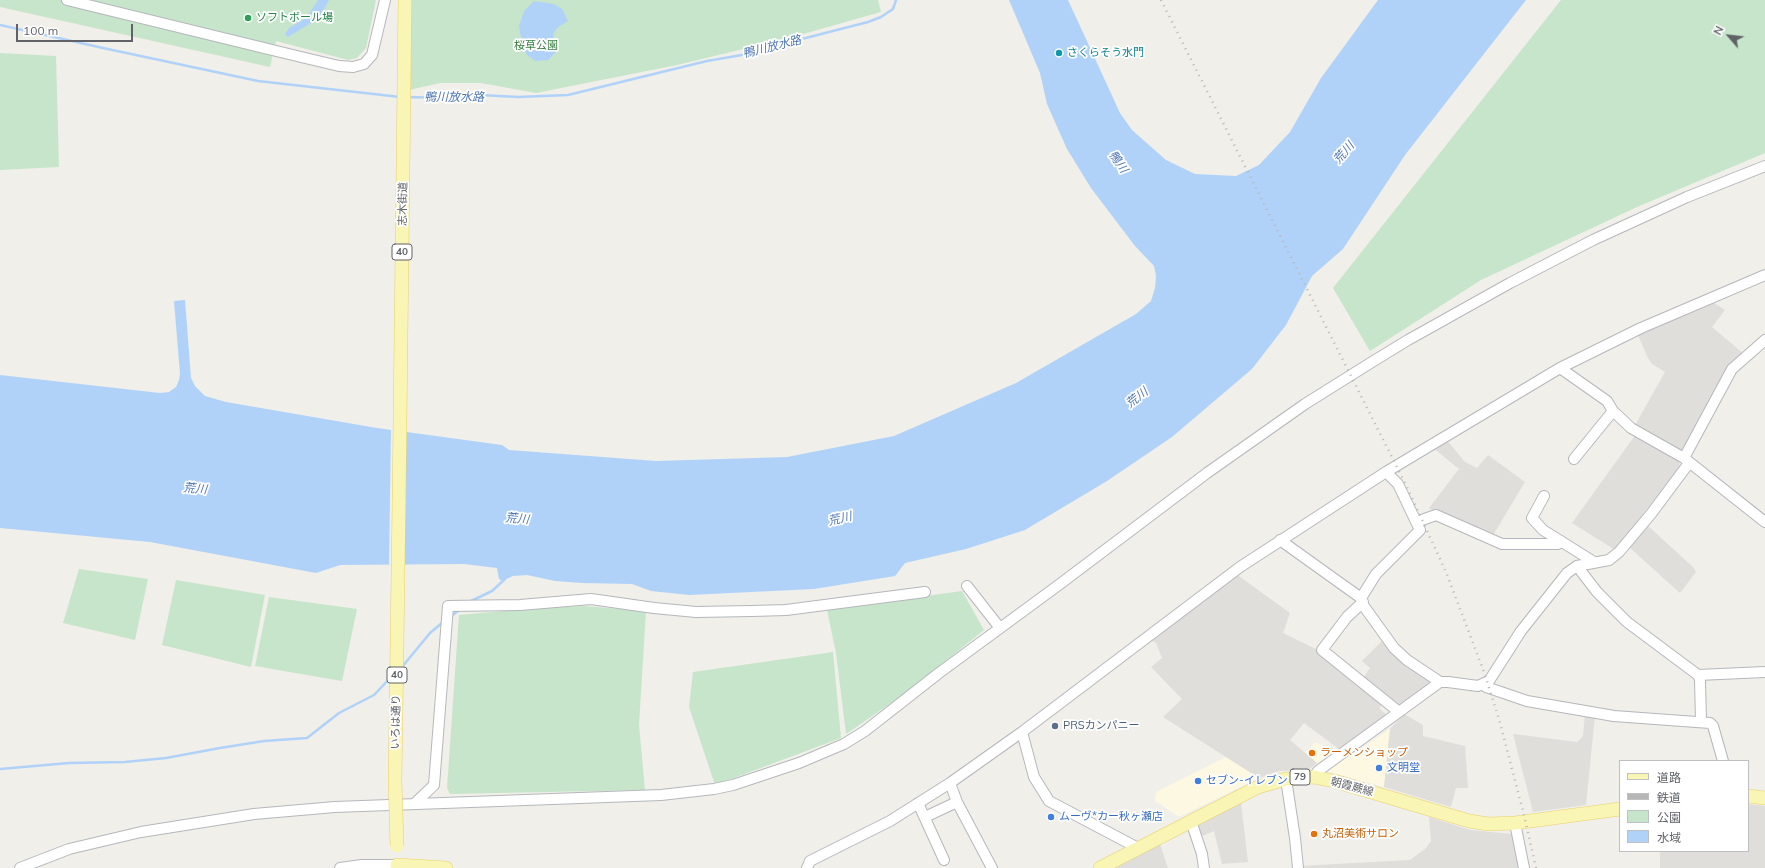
<!DOCTYPE html>
<html>
<head>
<meta charset="utf-8">
<style>
	body { margin:0 }
	#map { position:relative; width:1765px; height:868px; overflow:hidden; background:#f0efe9; font-family:Mulish,"Noto Sans JP",sans-serif }
	canvas { display:block }
	.legend { position:absolute; left:1619px; top:760px; width:130px; height:92px; box-sizing:border-box; background:#fff; border:1px solid #bfc0c2; margin:0; padding:5px 7px; list-style:none; font-size:12px; color:#606267 }
	.legend li { display:flex; align-items:center; gap:8px; height:20px }
	.legend b { width:20px; border:1px solid #bfc0c2 }
	.north { position:absolute; left:1709px; top:16px; width:40px; height:40px; -webkit-text-stroke:3px #fff; paint-order:stroke; rotate:298deg; font-size:11px; font-weight:700; line-height:16px; text-align:center; color:#606267 }
	.north::after { content:''; display:block; margin:auto; width:14px; height:18px; background:#606267; clip-path:polygon(50% 0,100% 100%,50% 72%,0 100%) }
	.scale { position:absolute; left:16px; top:24px; width:117px; height:18px; box-sizing:border-box; border:2px solid #606267; border-top:0; padding-left:5px; font-size:12px; line-height:14px; white-space:nowrap; color:#606267; -webkit-text-stroke:3px #fff; paint-order:stroke }
</style>
</head>
<body>
<div id="map">
<canvas width="1765" height="868"></canvas>
<ul class="legend">
<li><b style="height:5px;background:#f9f5b5"></b>道路</li>
<li><b style="height:5px;background:#b6b6b7"></b>鉄道</li>
<li><b style="height:11px;background:#c7e5ca"></b>公園</li>
<li><b style="height:11px;background:#b0d2f9"></b>水域</li>
</ul>
<div class="north">N</div>
<div class="scale">100 m</div>
</div>
<script>
const context = document.querySelector('canvas').getContext('2d');
context.lineJoin = 'round';
function fillPath(path, color) { context.fillStyle = color; context.fill(path, 'evenodd'); }
const poly = rows => new Path2D(rows.map(r => 'M' + r).join(''));
function strokePath(path, color, width, dash) { context.strokeStyle = color; context.lineWidth = width; context.lineCap = dash ? 'butt' : 'round'; context.setLineDash(dash || []); context.stroke(path); }
function write(font, color, halo, rows, align = 'center') {
  context.font = font + ' Mulish,"Noto Sans JP",sans-serif'; context.lineWidth = 3.5; context.setLineDash([]); context.textBaseline = 'middle'; context.strokeStyle = halo; context.fillStyle = color; for (const [text, x, y, turn = 0] of rows) {
    context.save(); context.translate(x, y); context.rotate((+turn || 0) * Math.PI / 180); context.textAlign = isNaN(turn) ? turn : align; if (halo) context.strokeText(text, 0, 0); context.fillText(text, 0, 0); context.restore();
  }
}
fillPath(poly([
	[1390,729,1384,787,1329,772,1329,769],
	[1316,742,1334,752,1317,763,1305,752],
	[1226,757,1259,778,1179,817,1155,801,1156,792]
]), '#fcf8e2');
fillPath(poly([
	[1711,301,1725,310,1712,327,1744,354,1682,455,1634,427,1665,372,1652,364,1648,358,1637,333],
	[1636,434,1679,461,1680,467,1615,550,1572,523],
	[1446,439,1465,462,1477,468,1488,455,1525,482,1492,537,1433,511,1429,508,1459,469,1432,447],
	[1647,525,1694,568,1696,572,1680,593,1629,547],
	[1236,574,1290,613,1283,633,1322,652,1384,703,1379,708,1389,717,1339,749,1304,723,1290,740,1317,763,1308,770,1280,771,1259,778,1163,717,1182,699,1151,667,1162,658,1156,643,1150,639],
	[1384,639,1432,680,1399,709,1364,677,1370,668,1362,661],
	[1585,713,1595,715,1586,805,1533,812,1513,734,1577,742,1583,736],
	[1404,714,1423,725,1423,736,1465,746,1468,788,1456,788,1451,807,1384,787,1390,729],
	[1241,803,1248,862,1222,864,1214,831,1200,837,1196,826],
	[1748,804,1765,806,1765,868,1660,868,1660,851,1748,851],
	[1429,817,1470,830,1513,834,1521,868,1299,868,1299,866,1410,860,1426,848,1431,841],
	[1160,844,1168,868,1114,868]
]), '#dfdeda');
fillPath(poly([
	[0,0,376,0,366,48,357,58,348,60,276,41,270,67,0,7],
	[411,0,878,0,881,12,789,38,677,65,536,93,481,83,440,83,409,90,411,59],
	[1561,0,1765,0,1765,153,1637,207,1481,280,1370,351,1333,288],
	[0,53,56,56,59,167,0,170],
	[79,569,148,579,135,640,63,623],
	[176,580,265,595,251,667,162,645],
	[962,591,984,630,907,692,846,734,836,653,827,610],
	[269,597,357,609,342,681,255,666],
	[584,606,646,611,639,725,645,790,450,794,447,788,459,615,526,609],
	[833,652,841,738,715,785,689,707,693,672]
]), '#c7e5ca');
fillPath(poly([
	[318,0,329,0,319,18,288,37,285,34,289,28,306,18],
	[1009,0,1068,0,1120,113,1132,130,1166,160,1195,174,1236,176,1259,165,1290,132,1321,78,1378,0,1526,0,1405,155,1343,249,1312,276,1286,325,1252,369,1172,437,1107,481,1025,530,966,549,905,563,895,576,814,589,689,595,651,591,632,584,582,583,555,581,527,575,513,576,502,581,499,579,497,568,464,564,340,565,316,573,150,542,0,528,0,375,160,393,169,392,176,387,179,380,180,374,174,301,185,300,191,378,195,386,205,396,226,402,377,428,502,445,509,450,656,461,787,457,894,436,1016,383,1136,314,1151,301,1155,288,1156,276,1154,266,1135,246,1091,188,1067,149,1047,104,1040,73],
	[534,1,554,4,562,9,568,21,557,28,553,34,556,52,548,60,535,61,527,55,522,44,519,26,524,11]
]), '#b0d2f9');
fillPath(poly([
	[391,428,405,430,403,567,389,567]
]), '#f0efe9');
strokePath(poly([
	[0,25,103,48,258,81,400,97],
	[407,97,442,98,480,95,518,97,568,95,707,61,765,51,798,40,868,22,881,17,893,9,896,0],
	[469,602,492,591,505,579],
	[450,617,459,610],
	[402,667,430,633,443,622],
	[0,769,69,763,125,762,166,758,220,748,264,741,307,738,339,713,374,695,391,677]
]), '#b0d2f9', 2.5);
const minor = poly([
	[67,0,301,57,339,66,353,67,364,64,372,55,385,0],
	[1560,368,1607,401,1613,411,1631,428,1684,458,1765,522],
	[1684,458,1732,369,1765,340],
	[1574,459,1613,411],
	[1544,496,1532,518,1543,530,1594,562],
	[1416,522,1436,515,1502,544,1558,544,1561,541],
	[1280,540,1361,598,1363,605,1394,648,1407,660,1440,682],
	[1577,566,1597,592,1627,622,1698,675],
	[967,586,1000,628],
	[1361,598,1376,574,1420,530,1398,484,1386,472],
	[1363,602,1347,617,1322,650,1399,712],
	[1484,684,1486,687,1527,701,1614,716,1710,723,1713,726,1723,761],
	[1701,722,1700,680,1698,675,1765,672],
	[1022,732,1034,777,1049,801,1138,848],
	[1314,777,1318,771,1440,682,1448,682,1478,686,1489,681,1521,631,1567,573,1577,566,1609,560,1619,552,1651,514,1689,463],
	[1286,779,1295,838,1298,868],
	[950,783,957,802,992,868],
	[918,803,944,860],
	[414,804,434,785,448,606,520,605,591,599,654,608,696,612,752,611,786,610,925,592],
	[925,817,957,802],
	[1191,821,1202,854,1204,868],
	[1515,823,1524,868],
	[20,868,69,849,141,832,254,814,335,807,661,795,714,789,733,785,799,763,844,744,865,731,939,673,1060,584,1207,473,1305,404,1372,362,1408,340,1510,283,1593,240,1687,197,1765,166],
	[340,868,362,865,397,865],
	[807,868,810,861,890,821,950,783,1022,732,1240,567,1386,472,1560,368,1641,328,1765,275]
]);
const major = poly([
	[399,504,405,0],
	[1748,796,1765,798],
	[397,865,446,868],
	[1100,868,1258,787,1286,779,1314,777,1334,781,1469,821,1488,824,1515,823,1620,809]
]);
strokePath(minor, '#b5b7bc', 12);
strokePath(major, '#e8d06a', 14);
strokePath(minor, '#fff', 10);
strokePath(major, '#f9f5b5', 13);
strokePath(poly([
	[1161,0,1405,483,1446,572,1484,672,1499,719,1524,815,1536,868]
]), '#b6b6b7', 2.5, [1, 5]);
const majorBridge = poly([
	[397,846,395,781,399,504]
]);
strokePath(majorBridge, '#e8d06a', 14, []);
strokePath(majorBridge, '#f9f5b5', 13);
for (const [x, y, r, color] of [
	[248,18,4,"#2e9e5b"],
	[1059,53,4,"#0f9aa8"],
	[1055,726,4,"#5c6f8a"],
	[1312,753,4,"#e8710a"],
	[1379,768,4,"#3f7fe0"],
	[1198,781,4,"#3f7fe0"],
	[1051,817,4,"#3f7fe0"],
	[1314,834,4,"#e8710a"]
]) { const dot = new Path2D(); dot.arc(x, y, r, 0, 2 * Math.PI); context.fillStyle = color; context.fill(dot); strokePath(dot, '#fff', 1.5); }
for (const [x, y, w] of [
	[402,252,20],
	[397,675,20],
	[1300,777,20]
]) { const box = new Path2D(); box.roundRect(x - w / 2, y - 8, w, 16, 3); context.fillStyle = '#fff'; context.fill(box); strokePath(box, '#606267', 1); }
write('bold 10px', '#606267', null, [
	["40",402,252],
	["40",397,675],
	["79",1300,777]
]);
write('11px', '#27864d', '#fff', [
	["ソフトボール場",256,18]
], 'left');
write('11px', '#3c8245', '#fff', [
	["桜草公園",536,46]
]);
write('11px', '#0d838f', '#fff', [
	["さくらそう水門",1067,53]
], 'left');
write('11px', '#606267', '#fff', [
	["志木街道",403,204,-89],
	["いろは通り",396,722,-89],
	["朝霞蕨線",1352,787,15]
]);
write('11px', '#4e5e75', '#fff', [
	["PRSカンパニー",1063,726]
], 'left');
write('11px', '#c56008', '#fff', [
	["ラーメンショップ",1320,753],
	["丸沼美術サロン",1322,834]
], 'left');
write('11px', '#366cbe', '#fff', [
	["文明堂",1387,768],
	["セブン-イレブン",1206,781],
	["ムーヴ*カー秋ヶ瀬店",1059,817]
], 'left');
write('italic 12px', '#5077b3', '#fff', [
	["鴨川放水路",772,47,-14],
	["鴨川放水路",454,97],
	["荒川",1344,153,-49],
	["鴨川",1118,162,55],
	["荒川",1137,398,-38],
	["荒川",195,489,5],
	["荒川",517,519,5],
	["荒川",840,519,-13]
]);
</script>
</body>
</html>
